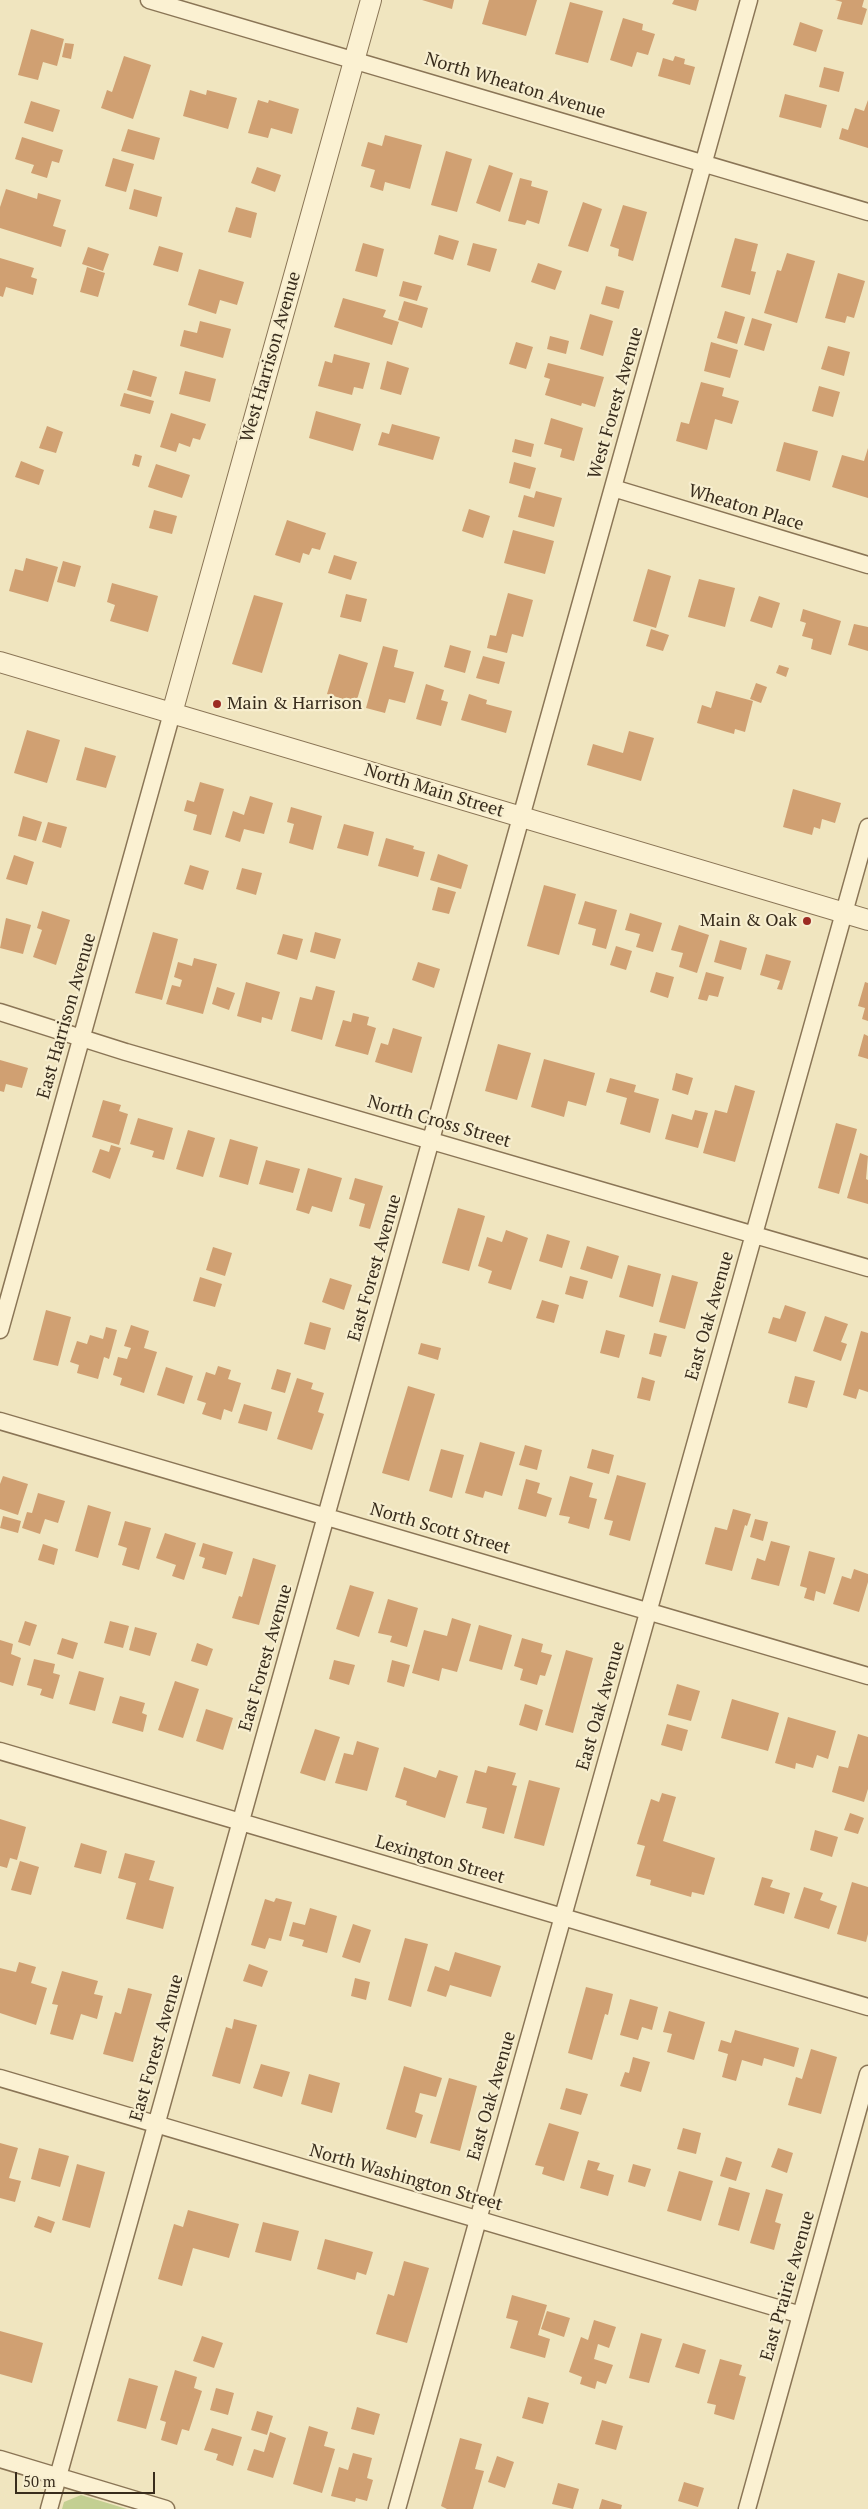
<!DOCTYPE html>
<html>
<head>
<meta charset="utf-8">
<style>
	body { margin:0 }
	#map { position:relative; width:868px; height:2509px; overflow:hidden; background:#f0e5bf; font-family:"PT Serif",serif }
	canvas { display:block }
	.scale { position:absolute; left:15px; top:2472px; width:140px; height:22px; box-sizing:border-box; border:2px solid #382c1c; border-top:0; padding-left:6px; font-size:15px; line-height:18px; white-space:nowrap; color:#382c1c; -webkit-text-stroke:4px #f7eecf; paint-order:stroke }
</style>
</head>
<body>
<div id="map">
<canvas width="868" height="2509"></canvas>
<div class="scale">50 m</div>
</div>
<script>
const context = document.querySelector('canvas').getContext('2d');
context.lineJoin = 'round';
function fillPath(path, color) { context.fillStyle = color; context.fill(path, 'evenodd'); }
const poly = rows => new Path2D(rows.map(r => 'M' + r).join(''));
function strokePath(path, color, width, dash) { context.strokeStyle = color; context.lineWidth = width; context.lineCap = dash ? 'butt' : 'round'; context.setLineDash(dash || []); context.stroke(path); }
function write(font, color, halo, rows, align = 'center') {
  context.font = font + ' "PT Serif",serif'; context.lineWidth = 4.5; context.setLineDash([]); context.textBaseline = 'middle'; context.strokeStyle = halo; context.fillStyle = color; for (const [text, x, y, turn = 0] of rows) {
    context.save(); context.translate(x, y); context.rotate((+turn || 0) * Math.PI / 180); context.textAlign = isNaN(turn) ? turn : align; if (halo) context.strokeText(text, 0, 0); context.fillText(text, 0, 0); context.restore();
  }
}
fillPath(poly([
	[81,2495,127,2509,62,2509,64,2502]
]), '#c3cf92');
fillPath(poly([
	[422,0,454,0,452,9],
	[489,0,537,0,526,36,482,24],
	[674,0,699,0,696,11,672,4],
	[864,0,862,7,867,9,862,25,837,19,842,2,835,0],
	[570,2,603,11,588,63,555,54],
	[623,18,643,24,642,30,655,34,648,55,637,52,632,67,610,60],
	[800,22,823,30,816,52,793,45],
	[31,29,64,39,57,66,43,62,38,80,18,75],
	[65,43,74,44,71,59,62,57],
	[124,56,151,65,133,119,101,108,107,90,112,92],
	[675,56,685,59,684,64,695,67,690,85,658,76,663,58,673,61],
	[824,67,844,72,839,92,819,87],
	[190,90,206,95,207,90,237,98,228,129,183,116],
	[785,94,827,105,821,128,779,117],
	[258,100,268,103,269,100,299,109,292,134,271,128,268,138,248,133],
	[868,100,868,148,839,139,842,128,848,130,855,108,864,111],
	[31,101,60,110,53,132,24,123],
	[128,129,160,138,154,160,121,151],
	[385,135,422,145,410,189,385,182,383,191,370,187,375,170,361,166,368,142,382,146],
	[22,137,63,150,59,163,52,161,47,178,31,173,34,165,15,159],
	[446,151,472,159,457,212,431,205],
	[113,158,134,164,126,192,105,186],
	[489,165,513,173,500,212,476,203],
	[257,167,281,175,275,192,251,183],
	[520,178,532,181,531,186,548,191,539,224,527,220,525,225,508,221],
	[6,189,37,199,38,193,61,200,53,226,66,230,61,247,0,228,0,207],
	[134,189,162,197,157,217,129,209],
	[583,202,602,209,588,252,568,246],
	[623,205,647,212,633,261,618,256,619,249,610,246],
	[236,207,257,213,251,238,228,232],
	[439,235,459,241,453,260,434,254],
	[735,238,758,244,751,271,756,272,750,295,721,287],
	[363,243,384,249,377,277,355,271],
	[473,243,497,249,490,272,467,265],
	[159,246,183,253,178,272,153,265],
	[88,247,109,254,103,271,82,264],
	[787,253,815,261,797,323,764,313,777,270,781,271],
	[0,258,34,268,31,277,37,279,33,295,6,287,3,297,0,296],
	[538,263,562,271,555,290,531,282],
	[87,267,105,273,98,297,80,292],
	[199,269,244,282,237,305,220,300,216,314,188,305],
	[838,273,865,281,854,318,847,316,845,323,825,318],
	[403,281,422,286,417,301,399,296],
	[606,286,624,291,619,309,601,304],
	[343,298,386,310,383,317,399,322,392,345,334,327],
	[404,301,428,308,422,328,398,320],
	[725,311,745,317,737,344,717,338],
	[590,314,613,321,603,356,580,349],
	[752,318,772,324,764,351,744,345],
	[200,321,231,329,223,358,180,346,184,330,197,333],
	[550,336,569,341,566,354,547,349],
	[516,342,533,347,526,369,509,364],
	[711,342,738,350,730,378,704,371],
	[828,346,850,352,844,376,821,369],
	[334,354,370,363,363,389,354,387,352,395,318,386,325,361,332,363],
	[387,361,409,368,401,395,380,389],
	[548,363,604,377,595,407,582,403,581,406,545,395,550,379,544,377],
	[133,370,157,377,151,397,127,390],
	[185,371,216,379,210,402,179,394],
	[701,382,724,388,722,396,739,401,732,424,715,419,707,450,676,441,681,422,689,424],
	[819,386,840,392,833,417,812,411],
	[124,393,154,401,150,414,120,406],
	[316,411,361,424,353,451,309,438],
	[171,413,206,424,200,440,193,438,190,447,179,443,176,452,160,447],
	[551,418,583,428,574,461,560,457,562,449,544,444],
	[392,424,440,437,433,460,378,445,382,432,389,434],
	[47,426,63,432,56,453,39,448],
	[515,439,534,444,531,457,512,452],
	[784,442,818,451,810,481,776,471],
	[868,448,868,498,832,487,842,455,864,461],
	[135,454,142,456,139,467,132,465],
	[21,461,44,470,39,485,15,477],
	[514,462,536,468,530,489,509,483],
	[156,464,190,475,182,498,148,487],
	[536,491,562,498,554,527,518,517,524,495,534,498],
	[469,509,490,516,483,538,462,531],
	[154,510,177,516,172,534,149,528],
	[287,520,326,533,320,550,312,548,309,555,303,553,300,563,275,555],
	[513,530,554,541,545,574,504,563],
	[334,555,357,562,351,580,328,573],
	[26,558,58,567,48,602,9,591,15,569,23,571],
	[63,561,81,566,75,587,57,582],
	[648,569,671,576,656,628,633,621],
	[699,579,735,588,725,627,688,617],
	[112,583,158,596,148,632,110,621,115,605,107,602],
	[508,593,533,600,523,637,512,634,507,653,487,648,490,635,496,636],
	[346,594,367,599,361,622,340,617],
	[254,595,283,603,262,673,232,664],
	[759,596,780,603,772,628,750,621],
	[803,609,841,621,831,655,811,649,813,639,802,636,806,623,800,621],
	[854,624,868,627,868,651,848,645],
	[651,629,669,635,663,651,646,646],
	[450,645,471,651,465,673,444,667],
	[383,646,398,650,394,667,414,672,405,703,389,699,385,713,366,708],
	[339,654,368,663,356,703,327,694],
	[483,656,505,662,499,684,476,678],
	[779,665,789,668,786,677,776,673],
	[756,683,767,687,761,703,750,699],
	[426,684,444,690,441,700,448,702,441,726,416,719],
	[716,691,753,701,745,732,735,729,734,734,697,723,702,705,711,708],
	[469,694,487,700,486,704,512,711,506,733,461,720],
	[27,730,60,740,47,783,14,773],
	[629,731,654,738,641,781,587,765,593,744,623,753],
	[85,747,116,756,106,788,76,780],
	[200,782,224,789,211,835,193,830,197,815,184,811,187,800,194,802],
	[793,789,841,803,835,823,822,819,820,829,814,827,812,835,783,827],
	[250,796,273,803,264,834,244,829,240,842,225,837,233,811,244,815],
	[291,807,322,816,313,850,289,843,294,824,287,822],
	[23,816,42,822,36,841,18,836],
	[48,822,67,827,61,848,42,842],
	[344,824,374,832,368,856,337,848],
	[386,838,414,846,413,849,425,852,418,877,378,866],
	[438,854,468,865,461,889,430,880],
	[14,855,34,862,27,885,6,879],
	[190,865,209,871,203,890,184,884],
	[242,868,262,873,256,895,236,889],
	[544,885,576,894,559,955,527,946],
	[438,887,456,892,449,914,432,910],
	[585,901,617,910,606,949,592,945,596,929,578,924],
	[42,911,70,920,56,965,33,957,42,930,37,928],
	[630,913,662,923,653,952,636,947,640,934,625,930],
	[6,918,31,925,23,954,0,948],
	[679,925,709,935,697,973,679,967,683,953,671,950],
	[153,932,178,939,162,1000,135,993],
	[315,932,341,939,335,959,310,952],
	[283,934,303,939,297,960,277,954],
	[720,940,747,948,741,970,714,962],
	[616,946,632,951,626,970,610,965],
	[766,954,791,961,782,990,777,989,780,981,760,975],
	[194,958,217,964,203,1014,166,1004,172,985,180,987,182,980,174,977,178,962,192,966],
	[418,962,440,969,434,988,412,980],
	[656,972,674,977,668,998,650,992],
	[706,972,724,977,718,997,709,995,707,1001,698,999],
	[246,982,280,992,272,1020,262,1017,261,1023,237,1016],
	[865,982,868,983,868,1021,862,1019,865,1008,858,1006],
	[316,986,335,991,322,1040,291,1031,300,997,312,1000],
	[217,987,235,993,229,1010,212,1004],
	[353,1013,369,1017,367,1025,376,1028,368,1055,335,1046,343,1020,351,1022],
	[393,1028,422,1037,412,1073,375,1062,381,1043,388,1045],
	[864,1034,868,1036,868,1059,858,1056],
	[498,1044,531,1053,517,1100,485,1091],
	[544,1059,595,1073,586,1106,568,1101,564,1117,531,1107],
	[0,1060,28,1068,22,1088,6,1084,4,1092,0,1091],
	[676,1073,693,1078,688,1095,672,1090],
	[610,1078,636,1085,634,1092,659,1099,650,1133,620,1124,627,1098,606,1092],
	[735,1085,755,1091,735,1162,703,1153,715,1110,727,1113],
	[103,1100,121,1105,119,1111,128,1114,119,1145,92,1137],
	[695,1110,708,1113,698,1148,665,1139,672,1114,692,1120],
	[138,1118,173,1128,164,1160,152,1157,154,1151,130,1144],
	[836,1123,857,1129,839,1194,818,1188],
	[188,1130,215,1138,203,1177,176,1169],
	[230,1139,258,1147,248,1185,219,1177],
	[111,1145,121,1148,110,1179,92,1172,100,1149,109,1152],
	[860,1153,868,1156,866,1179,868,1180,868,1204,847,1198],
	[266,1160,300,1169,293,1193,259,1184],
	[308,1168,342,1178,332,1212,312,1206,309,1214,296,1210],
	[355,1178,383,1186,370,1229,359,1226,365,1204,349,1199],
	[458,1208,485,1216,469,1271,442,1263],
	[506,1230,528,1238,511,1290,488,1283,492,1271,478,1266,487,1237,502,1242],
	[547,1234,570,1241,562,1268,539,1261],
	[587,1246,619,1256,612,1279,580,1269],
	[213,1247,232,1253,225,1276,206,1270],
	[628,1265,661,1274,653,1307,619,1297],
	[672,1275,698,1282,685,1329,659,1322],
	[570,1276,588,1281,583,1299,565,1294],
	[200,1277,222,1284,215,1307,193,1301],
	[330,1278,352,1285,344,1310,322,1302],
	[542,1300,559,1305,554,1323,536,1318],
	[785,1305,806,1312,796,1342,768,1333,773,1317,780,1319],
	[46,1310,71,1317,58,1366,33,1360],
	[825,1316,848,1324,841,1342,847,1344,841,1361,813,1351],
	[310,1322,331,1328,325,1350,304,1344],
	[131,1325,149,1331,144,1348,157,1352,144,1393,120,1385,122,1378,113,1375,118,1357,127,1359,131,1348,124,1346],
	[106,1327,117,1330,109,1359,104,1357,98,1379,77,1373,79,1365,70,1362,77,1341,87,1344,90,1335,103,1339],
	[606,1330,625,1335,619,1358,600,1353],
	[861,1331,868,1333,868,1392,859,1389,856,1399,843,1395],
	[654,1333,667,1336,661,1357,649,1354],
	[421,1343,441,1348,438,1360,418,1354],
	[218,1366,231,1370,228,1379,241,1383,232,1412,224,1409,221,1420,202,1414,206,1403,197,1400,206,1372,215,1375],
	[166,1367,193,1376,184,1404,157,1395],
	[277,1369,291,1373,285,1393,271,1389],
	[795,1376,815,1381,807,1408,788,1403],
	[642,1377,655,1381,650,1401,637,1398],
	[297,1378,313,1383,311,1389,324,1393,318,1412,324,1414,312,1450,277,1439],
	[408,1386,435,1394,409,1481,382,1473],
	[244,1404,272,1412,267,1431,238,1423],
	[480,1442,515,1452,502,1496,485,1491,483,1498,465,1493],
	[525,1445,542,1450,537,1470,519,1465],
	[441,1449,464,1455,452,1498,429,1491],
	[592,1449,614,1455,609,1474,587,1468],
	[617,1475,646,1483,630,1541,609,1535,613,1521,604,1519],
	[3,1476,28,1484,18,1515,0,1509,0,1484],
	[570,1476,593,1483,589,1497,597,1499,589,1529,568,1523,570,1517,559,1515],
	[526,1479,540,1483,537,1493,552,1498,546,1517,518,1509],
	[38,1493,65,1501,58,1523,45,1519,40,1534,22,1528,27,1512,32,1513],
	[88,1505,111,1512,98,1558,75,1551],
	[733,1509,751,1514,747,1526,745,1525,732,1571,705,1564,715,1527,727,1530],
	[3,1516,21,1521,18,1533,0,1528],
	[755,1519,768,1522,763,1541,750,1537],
	[125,1521,151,1528,139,1570,122,1565,127,1548,118,1545],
	[165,1533,196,1543,184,1580,172,1576,176,1565,156,1558],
	[771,1541,790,1546,779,1586,751,1579,757,1558,765,1561],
	[203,1543,233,1552,226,1575,202,1568,205,1558,199,1556],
	[43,1544,58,1549,54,1565,38,1560],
	[809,1551,835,1558,825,1594,816,1591,814,1601,804,1598,807,1588,800,1586],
	[253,1558,276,1565,259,1625,232,1618,239,1596,242,1597],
	[854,1569,868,1574,868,1582,859,1612,833,1604,842,1576,851,1579],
	[350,1585,374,1592,359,1637,336,1629],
	[388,1599,418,1608,407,1647,390,1642,392,1636,378,1633],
	[452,1618,471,1624,457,1672,442,1668,439,1681,412,1673,424,1630,447,1636],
	[25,1621,37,1625,30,1646,18,1642],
	[110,1621,129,1626,123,1648,104,1643],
	[479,1625,512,1635,502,1670,469,1661],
	[135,1627,157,1633,150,1656,129,1650],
	[62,1638,78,1643,73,1659,57,1654],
	[522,1638,543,1644,541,1652,552,1655,545,1676,540,1675,537,1685,520,1680,523,1669,514,1666],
	[0,1640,13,1644,11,1654,21,1658,13,1686,0,1682],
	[197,1643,213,1649,207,1666,191,1661],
	[566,1650,593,1658,573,1733,545,1725],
	[34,1659,55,1664,53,1673,60,1675,53,1699,40,1695,42,1689,27,1685],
	[334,1660,355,1665,349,1685,329,1679],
	[392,1660,410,1665,404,1687,387,1682],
	[79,1671,104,1678,95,1711,69,1704],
	[175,1681,199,1689,183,1738,158,1730],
	[677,1684,700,1691,691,1721,668,1715],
	[120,1696,145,1703,142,1713,147,1715,143,1732,112,1723],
	[732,1699,779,1713,768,1751,721,1738],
	[525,1704,543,1710,537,1731,519,1725],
	[206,1709,233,1718,223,1750,196,1741],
	[788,1717,836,1731,828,1759,817,1755,813,1768,796,1763,795,1769,775,1763],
	[667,1724,688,1730,682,1751,661,1745],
	[315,1729,340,1737,325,1781,300,1773],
	[858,1734,868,1737,868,1789,864,1802,832,1792,839,1766,848,1768],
	[357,1741,379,1748,367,1791,335,1783,344,1753,353,1755],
	[488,1766,516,1773,512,1785,517,1786,504,1834,482,1828,487,1808,466,1803,475,1770,486,1773],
	[404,1767,436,1778,439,1770,458,1776,445,1818,406,1805,407,1801,395,1797],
	[529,1780,560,1788,544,1846,514,1838],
	[662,1793,676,1797,663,1841,715,1858,704,1895,692,1892,691,1897,650,1885,651,1880,636,1876,645,1846,637,1844,651,1799,659,1802],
	[850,1813,864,1818,858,1834,844,1830],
	[0,1819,26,1827,17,1860,10,1858,7,1868,0,1866],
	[815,1830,838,1837,832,1857,810,1850],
	[81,1843,107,1851,101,1874,74,1867],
	[125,1853,155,1861,149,1880,174,1887,163,1929,126,1919,136,1883,118,1878],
	[20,1861,39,1867,31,1895,11,1890],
	[762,1877,773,1880,770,1887,790,1893,784,1914,754,1905],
	[852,1882,868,1887,868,1934,866,1942,837,1934],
	[804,1887,823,1893,820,1900,837,1906,829,1929,794,1918],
	[276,1898,292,1902,281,1941,269,1938,265,1949,251,1945,265,1899,274,1902],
	[310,1908,337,1916,327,1953,302,1946,304,1940,289,1936,293,1922,305,1925],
	[353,1924,371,1930,360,1963,342,1957],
	[405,1938,428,1944,411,2007,388,2000],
	[455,1952,501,1966,491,1997,450,1985,446,1997,427,1991,435,1966,449,1971],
	[19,1962,36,1967,31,1983,47,1988,36,2025,0,2013,0,1968,16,1972],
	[249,1964,268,1971,262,1987,243,1981],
	[62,1971,98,1981,94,1994,103,1996,97,2019,81,2014,73,2040,50,2034,58,2005,52,2004],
	[355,1978,370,1982,366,2000,351,1996],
	[586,1987,613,1994,608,2015,605,2014,592,2060,568,2053],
	[128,1988,152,1994,133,2062,103,2054,115,2012,121,2014],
	[630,1999,658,2007,652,2030,642,2027,638,2040,620,2035],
	[669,2011,705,2022,694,2060,667,2052,672,2034,663,2032],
	[234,2019,257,2025,240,2084,212,2076,226,2027,232,2029],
	[735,2030,799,2048,794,2067,764,2058,762,2066,742,2060,736,2081,722,2077,728,2054,718,2051,721,2040,731,2043],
	[811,2049,837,2057,821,2114,788,2105,796,2077,802,2079],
	[633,2057,650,2062,641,2092,620,2086,625,2072,629,2073],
	[261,2064,290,2072,282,2097,253,2088],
	[404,2066,442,2078,436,2097,420,2093,415,2112,423,2115,416,2138,386,2129],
	[309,2074,340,2083,332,2113,301,2104],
	[449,2078,477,2086,460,2151,430,2143],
	[566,2088,588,2094,581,2115,560,2109],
	[549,2123,579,2132,564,2181,542,2174,544,2167,535,2165],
	[683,2128,701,2133,696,2154,677,2149],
	[0,2143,18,2148,9,2178,21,2181,15,2202,0,2198],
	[39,2148,69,2156,60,2187,31,2179],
	[778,2148,793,2153,787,2173,771,2167],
	[726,2157,742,2162,736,2181,720,2176],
	[588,2160,600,2163,597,2170,614,2175,608,2196,580,2188],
	[77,2164,105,2172,90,2228,62,2220],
	[633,2164,651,2169,645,2187,628,2182],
	[679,2171,713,2181,701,2221,667,2211],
	[729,2187,750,2193,739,2231,718,2225],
	[766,2189,783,2194,775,2222,781,2224,774,2250,750,2243],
	[188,2210,239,2224,229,2258,193,2248,182,2286,158,2279,174,2224,183,2227],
	[38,2216,55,2222,51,2233,34,2227],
	[263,2222,299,2231,291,2261,255,2252],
	[325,2239,373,2252,366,2275,357,2272,355,2280,317,2269],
	[404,2261,429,2268,407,2343,376,2334,388,2294,394,2296],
	[512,2295,547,2305,538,2335,550,2339,545,2358,510,2348,518,2321,506,2318],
	[547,2311,570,2318,564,2337,541,2329],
	[594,2320,616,2327,609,2348,598,2344,594,2359,613,2365,606,2384,597,2381,595,2389,580,2384,582,2377,569,2372,581,2337,588,2340],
	[0,2331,43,2343,32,2383,0,2374],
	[641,2333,662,2339,649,2383,629,2378],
	[202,2336,223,2343,214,2368,193,2361],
	[683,2343,706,2350,699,2374,675,2367],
	[720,2359,742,2365,739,2375,746,2377,734,2420,714,2414,716,2405,707,2403],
	[175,2370,197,2377,194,2388,202,2391,189,2431,182,2429,177,2445,161,2440,166,2422,160,2420],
	[129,2378,158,2386,146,2429,117,2421],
	[216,2388,234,2393,228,2415,210,2410],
	[528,2397,549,2403,543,2424,522,2418],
	[357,2407,380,2414,374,2435,351,2429],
	[257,2411,273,2416,267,2435,251,2430],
	[602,2420,623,2426,616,2450,595,2444],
	[309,2426,328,2432,324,2446,335,2449,322,2493,293,2484],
	[212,2428,242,2437,233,2466,216,2460,218,2454,204,2450],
	[270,2432,286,2438,273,2478,247,2470,254,2449,264,2452],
	[460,2438,482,2444,475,2469,484,2471,473,2509,447,2509,441,2506],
	[353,2453,372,2458,367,2478,373,2480,367,2501,356,2498,355,2502,331,2496,339,2467,348,2470],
	[497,2456,514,2462,505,2488,488,2482],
	[684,2482,704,2488,698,2507,678,2501],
	[558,2483,579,2489,573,2509,552,2504],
	[602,2499,622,2505,621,2509,599,2509]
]), '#d0a072');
const minor = poly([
	[149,0,868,212],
	[613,488,868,565],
	[0,1012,126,1052,868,1268],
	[0,1330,172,713],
	[0,1421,868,1676],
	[0,1751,868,2007],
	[0,2078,801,2315],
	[0,2459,166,2509],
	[49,2509,749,0],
	[397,2509,868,827],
	[747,2509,868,2074]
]);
const tertiary = poly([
	[0,662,868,920],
	[172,713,371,0]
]);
strokePath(minor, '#8a7556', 19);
strokePath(tertiary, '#8a7556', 22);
strokePath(minor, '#fbf1d2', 16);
strokePath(tertiary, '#fbf1d2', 20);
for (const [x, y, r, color] of [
	[217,704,5,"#9c2b23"],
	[807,921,5,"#9c2b23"]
]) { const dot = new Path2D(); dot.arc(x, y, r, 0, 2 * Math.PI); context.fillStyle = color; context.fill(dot); strokePath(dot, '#f7eecf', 2); }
write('18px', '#382c1c', '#f7eecf', [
	["North Wheaton Avenue",515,86,17],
	["West Harrison Avenue",271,357,-74],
	["West Forest Avenue",616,403,-74],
	["Wheaton Place",746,508,17],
	["North Main Street",434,791,17],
	["East Harrison Avenue",67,1016,-74],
	["North Cross Street",439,1122,16],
	["East Forest Avenue",375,1268,-74],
	["East Oak Avenue",710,1316,-74],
	["North Scott Street",440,1529,16],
	["East Forest Avenue",266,1658,-74],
	["East Oak Avenue",601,1706,-74],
	["Lexington Street",440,1860,16],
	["East Forest Avenue",157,2048,-74],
	["East Oak Avenue",492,2096,-74],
	["North Washington Street",406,2178,16],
	["East Prairie Avenue",788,2286,-74]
]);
write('18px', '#382c1c', '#f7eecf', [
	["Main & Harrison",227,704],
	["Main & Oak",797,921,"right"]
], 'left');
</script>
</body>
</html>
